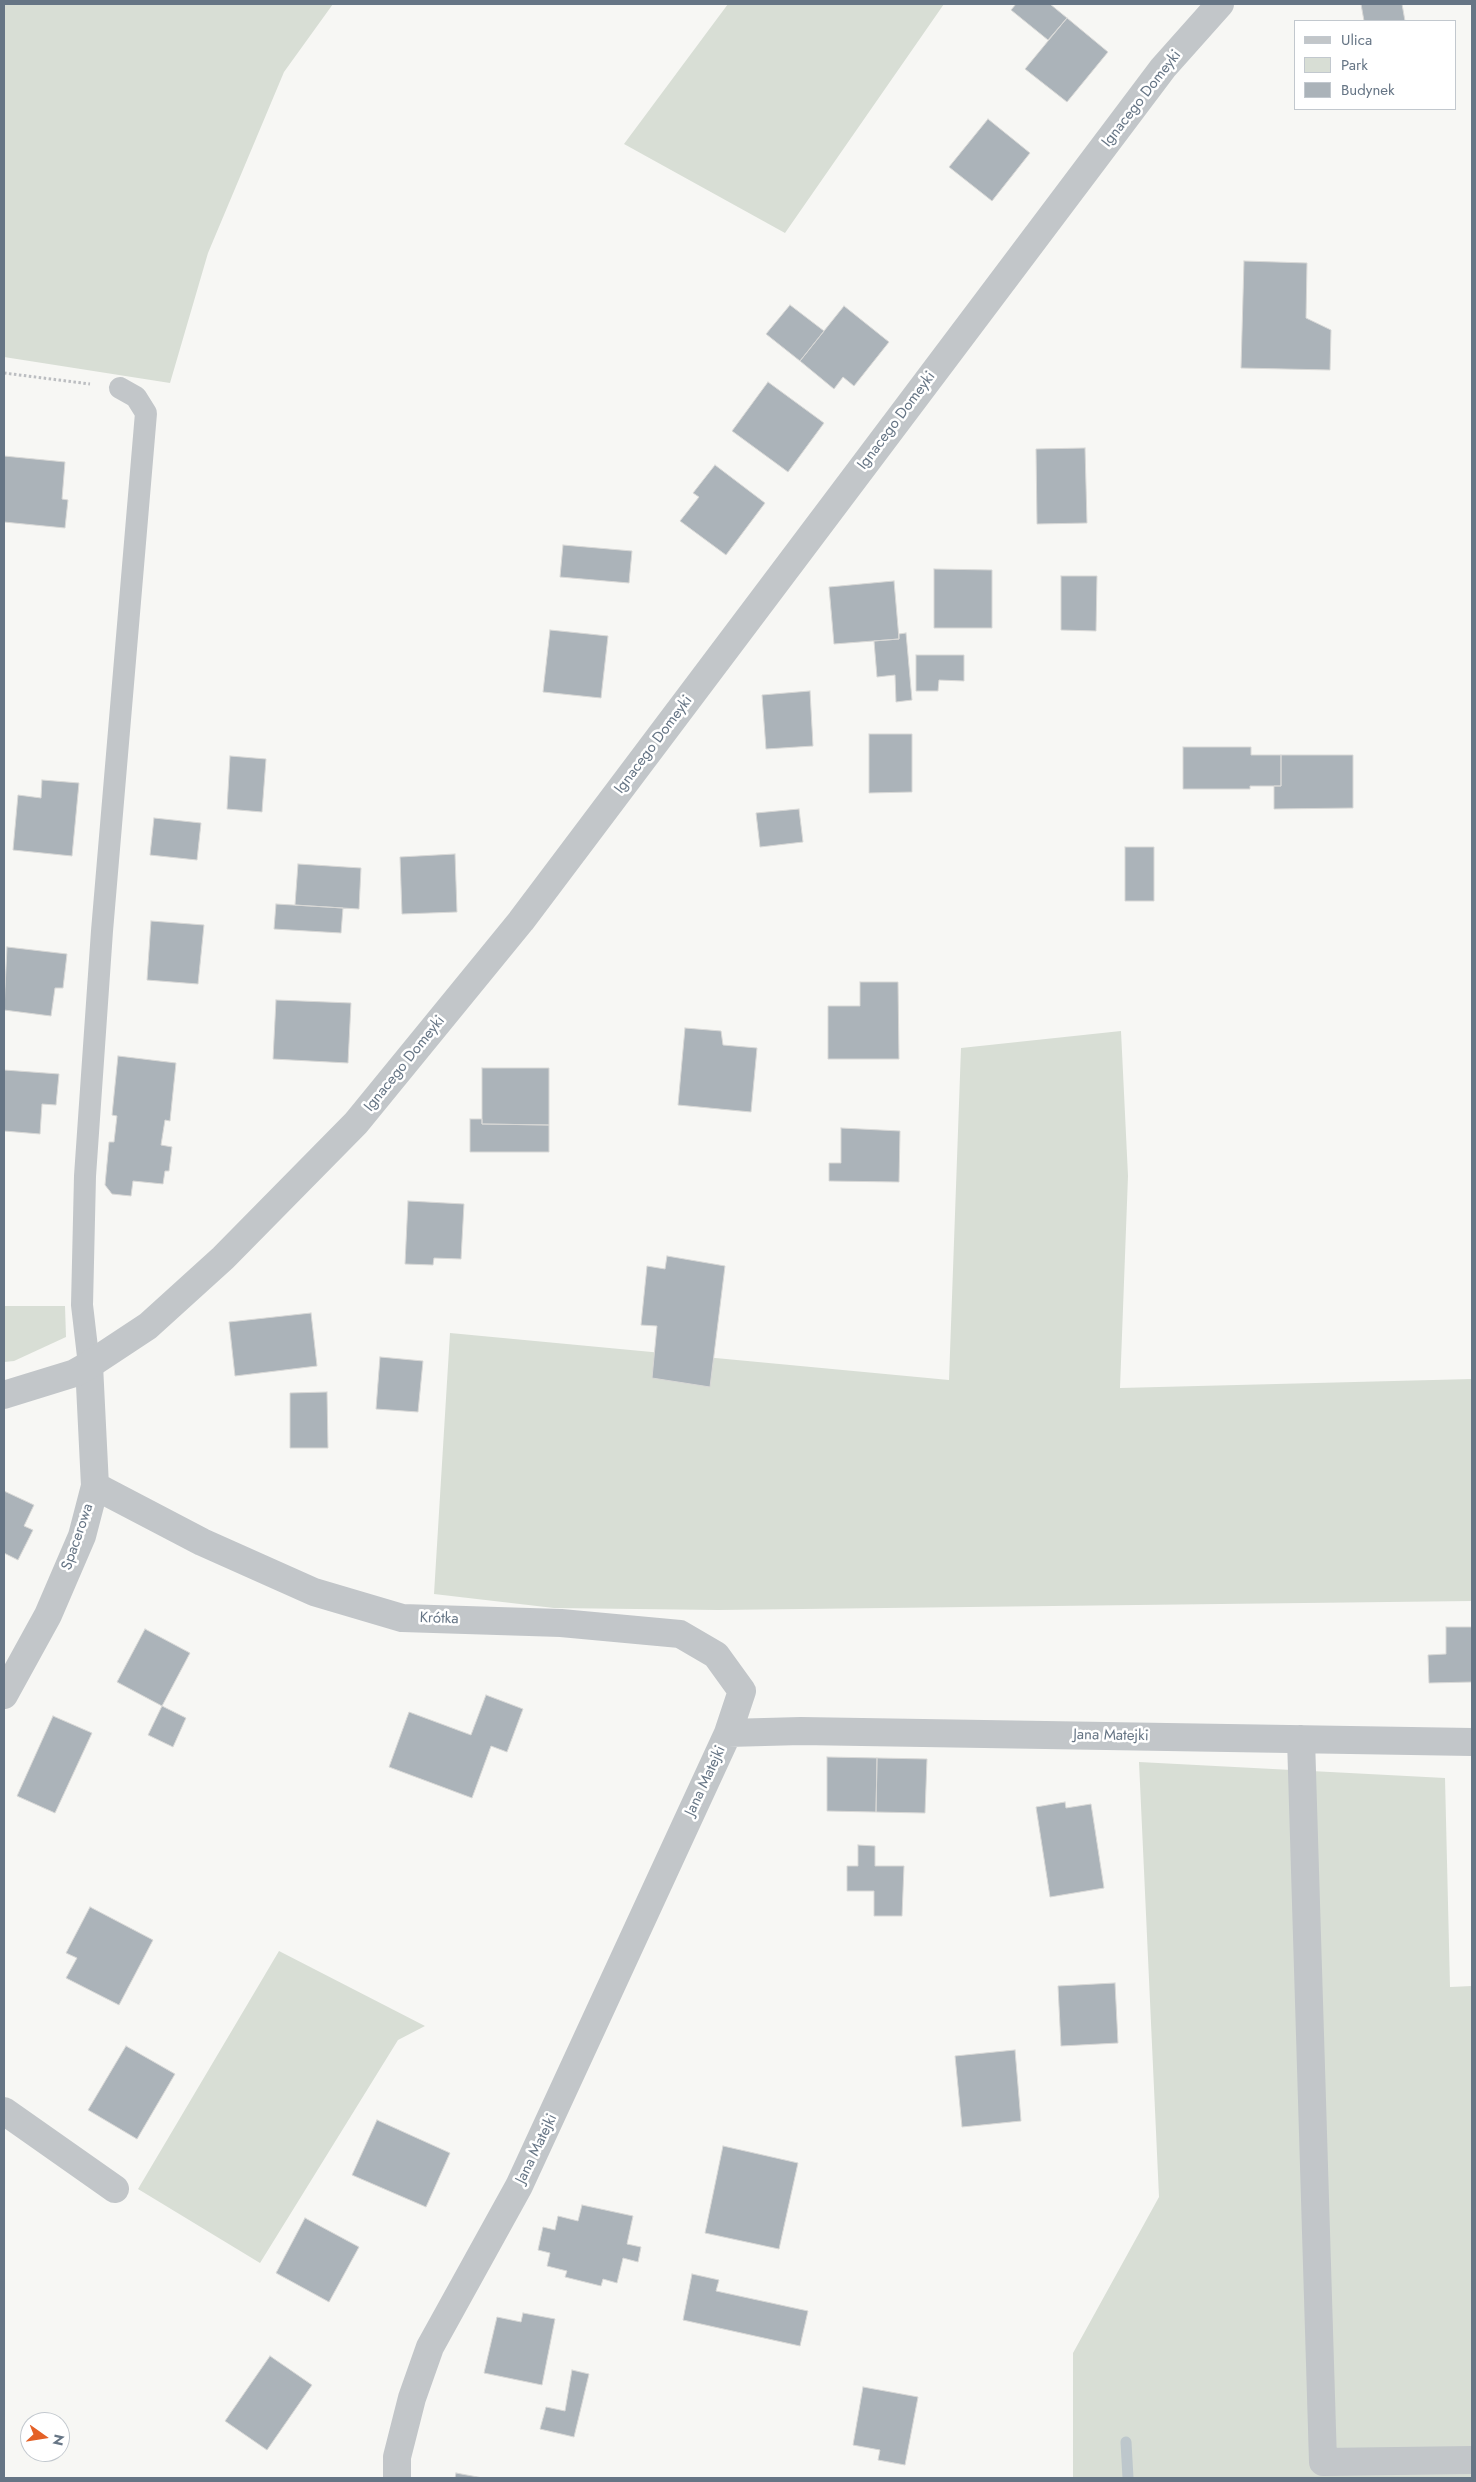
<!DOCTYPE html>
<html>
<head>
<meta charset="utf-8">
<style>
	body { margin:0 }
	#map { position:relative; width:1476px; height:2482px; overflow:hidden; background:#f7f7f4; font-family:Jost,sans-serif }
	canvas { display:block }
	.frame { position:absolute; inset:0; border:5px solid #667585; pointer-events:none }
	.legend { position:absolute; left:1294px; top:20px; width:162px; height:90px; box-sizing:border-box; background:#fff; border:1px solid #c2c8ce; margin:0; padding:6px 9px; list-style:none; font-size:15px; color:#667585 }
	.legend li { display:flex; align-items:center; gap:10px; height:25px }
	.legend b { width:25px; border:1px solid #c2c8ce }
	.north { position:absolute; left:20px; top:2412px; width:50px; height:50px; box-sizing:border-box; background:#fff; border:1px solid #c2c8ce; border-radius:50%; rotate:103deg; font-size:14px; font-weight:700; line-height:20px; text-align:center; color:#667585 }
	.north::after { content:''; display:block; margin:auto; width:18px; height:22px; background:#e46127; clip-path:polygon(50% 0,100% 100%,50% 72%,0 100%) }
</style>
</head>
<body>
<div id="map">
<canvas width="1476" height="2482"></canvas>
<div class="frame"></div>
<ul class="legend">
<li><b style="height:6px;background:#c2c6c9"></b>Ulica</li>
<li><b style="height:14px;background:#d8ded5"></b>Park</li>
<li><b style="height:14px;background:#abb3b9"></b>Budynek</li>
</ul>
<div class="north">N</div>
</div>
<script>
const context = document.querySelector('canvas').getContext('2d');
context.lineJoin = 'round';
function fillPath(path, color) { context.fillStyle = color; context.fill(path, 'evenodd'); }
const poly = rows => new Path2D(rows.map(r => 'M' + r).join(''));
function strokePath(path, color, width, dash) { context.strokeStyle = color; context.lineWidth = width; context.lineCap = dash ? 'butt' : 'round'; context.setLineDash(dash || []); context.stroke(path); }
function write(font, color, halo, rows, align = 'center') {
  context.font = font + ' Jost,sans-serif'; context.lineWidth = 5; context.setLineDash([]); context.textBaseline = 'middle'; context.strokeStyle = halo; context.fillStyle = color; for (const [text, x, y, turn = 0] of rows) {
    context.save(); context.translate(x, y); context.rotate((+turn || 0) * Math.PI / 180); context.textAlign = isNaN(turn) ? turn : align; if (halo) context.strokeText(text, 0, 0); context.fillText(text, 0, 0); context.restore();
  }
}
fillPath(poly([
	[4,4,333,4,284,72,208,253,170,383,4,357],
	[728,4,944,4,785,233,624,144],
	[1121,1031,1128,1176,1120,1388,1472,1379,1472,1601,718,1610,554,1608,434,1594,450,1333,949,1380,961,1048],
	[4,1306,65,1306,66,1337,14,1361,4,1362],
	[1139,1762,1445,1778,1450,1987,1472,1986,1472,2478,1073,2478,1073,2353,1159,2197],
	[279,1951,425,2026,398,2040,260,2263,138,2189]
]), '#d8ded5');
strokePath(poly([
	[1126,2442,1128,2478]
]), '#bdc7cc', 11);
const building = poly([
	[1016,4,1050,4,1067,18,1048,40,1011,10,1016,4],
	[1361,4,1402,4,1405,21,1364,21,1361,4],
	[1067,18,1108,52,1067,102,1025,69,1067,18],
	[988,119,1030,153,992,201,949,167,988,119],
	[1244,261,1307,263,1306,318,1331,330,1330,370,1241,368,1244,261],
	[790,305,824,331,800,361,766,334,790,305],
	[844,306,889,342,854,386,843,377,834,389,800,361,844,306],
	[768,382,824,423,788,472,732,431,768,382],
	[1085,448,1087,523,1037,524,1036,449,1085,448],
	[4,456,65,462,62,499,68,500,65,528,4,522,4,456],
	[715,465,765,503,726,555,680,521,699,497,693,493,715,465],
	[563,545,632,551,629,583,560,577,563,545],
	[934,569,992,570,992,628,934,628,934,569],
	[1061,576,1097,576,1096,631,1061,630,1061,576],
	[894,581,899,639,834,644,829,587,894,581],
	[550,630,608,636,601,698,543,692,550,630],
	[906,633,912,700,896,702,895,675,877,677,874,641,899,639,899,634,906,633],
	[916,655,964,655,964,681,939,680,938,691,916,691,916,655],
	[810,691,813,746,766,749,762,695,810,691],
	[869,734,912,734,912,792,869,793,869,734],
	[1183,747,1251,747,1251,755,1281,755,1281,786,1250,786,1250,789,1183,789,1183,747],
	[1281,755,1353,755,1353,808,1274,809,1274,786,1281,786,1281,755],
	[230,756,266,759,262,812,227,809,230,756],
	[42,780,79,783,72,856,13,850,18,795,41,798,42,780],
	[799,809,803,842,760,847,756,813,799,809],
	[154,818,201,823,197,860,150,855,154,818],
	[1125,847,1154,847,1154,901,1125,901,1125,847],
	[455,854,457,912,402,914,400,857,455,854],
	[298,864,361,868,359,909,295,905,298,864],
	[276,904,343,908,341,933,274,929,276,904],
	[151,921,204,925,198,984,147,980,151,921],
	[7,947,67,954,63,988,55,988,51,1016,4,1010,7,947],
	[860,982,898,982,899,1059,828,1059,828,1006,860,1006,860,982],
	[276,1000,351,1003,348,1063,273,1059,276,1000],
	[685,1028,721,1031,723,1045,757,1048,751,1112,678,1105,685,1028],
	[118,1056,176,1063,170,1121,165,1120,161,1145,172,1147,169,1171,165,1171,163,1184,133,1181,131,1196,112,1194,105,1185,109,1142,114,1142,117,1116,112,1115,118,1056],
	[482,1068,549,1068,549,1125,482,1124,482,1068],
	[4,1070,59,1074,56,1105,42,1104,40,1134,4,1131,4,1070],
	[470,1119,482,1119,482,1124,549,1125,549,1152,470,1152,470,1119],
	[841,1128,900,1131,899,1182,829,1181,829,1163,841,1163,841,1128],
	[408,1201,464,1204,461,1259,434,1258,433,1265,405,1264,408,1201],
	[667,1256,725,1266,710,1387,652,1378,657,1326,641,1325,647,1266,665,1269,667,1256],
	[311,1313,317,1366,235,1376,229,1322,311,1313],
	[380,1357,423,1361,418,1412,376,1409,380,1357],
	[327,1392,328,1448,290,1448,290,1393,327,1392],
	[4,1491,34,1505,24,1526,33,1530,18,1560,4,1553,4,1491],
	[1446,1627,1472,1627,1472,1682,1429,1683,1428,1655,1446,1654,1446,1627],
	[145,1629,190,1653,162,1706,117,1682,145,1629],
	[486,1695,523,1709,507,1752,491,1746,472,1798,389,1767,409,1712,471,1735,486,1695],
	[162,1706,186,1718,173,1747,148,1735,162,1706],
	[53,1716,92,1733,55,1813,17,1796,53,1716],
	[827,1757,877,1758,876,1812,827,1811,827,1757],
	[877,1758,927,1759,925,1813,876,1812,877,1758],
	[1065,1802,1066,1808,1091,1804,1104,1888,1050,1897,1036,1807,1065,1802],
	[858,1845,875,1846,875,1866,904,1866,902,1916,874,1916,874,1891,847,1891,847,1866,858,1866,858,1845],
	[90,1907,153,1940,119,2005,66,1978,77,1958,66,1953,90,1907],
	[1115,1983,1118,2043,1061,2046,1058,1986,1115,1983],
	[126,2046,175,2074,137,2139,88,2110,126,2046],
	[1015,2050,1021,2121,962,2127,955,2056,1015,2050],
	[377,2120,450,2153,426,2207,352,2175,377,2120],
	[723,2146,798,2163,779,2249,705,2233,723,2146],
	[582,2205,633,2216,627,2244,641,2247,638,2262,623,2258,617,2283,603,2279,601,2286,565,2277,567,2271,547,2266,550,2253,538,2250,543,2227,555,2230,558,2216,578,2221,582,2205],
	[305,2218,359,2247,329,2302,276,2273,305,2218],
	[692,2274,719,2280,716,2291,808,2311,800,2346,683,2320,692,2274],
	[523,2313,555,2319,542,2385,484,2373,497,2317,521,2322,523,2313],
	[270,2356,312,2385,267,2450,225,2421,270,2356],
	[572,2370,589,2374,574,2437,540,2429,546,2407,565,2411,572,2370],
	[863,2387,918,2397,905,2465,878,2460,880,2450,853,2445,863,2387],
	[456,2473,483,2478,455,2478,456,2473]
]);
fillPath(building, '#abb3b9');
strokePath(building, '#d8d8d6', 1);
strokePath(poly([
	[4,373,90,384]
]), '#bcbec1', 3, [2.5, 2.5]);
strokePath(poly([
	[89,1365,82,1305,85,1176,102,931,146,413,136,397,120,388]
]), '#c2c6c9', 22);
strokePath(poly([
	[95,1486,202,1542,314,1592,402,1618,561,1623,680,1634,716,1655,742,1691,728,1733],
	[4,1695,48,1615,82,1536,95,1486,89,1365],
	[1301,1739,1323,2462,1472,2460],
	[4,2111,115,2189],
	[397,2478,397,2457,412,2398,430,2347,519,2186,728,1733,801,1731,1472,1742]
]), '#c2c6c9', 28);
strokePath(poly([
	[4,1395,75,1373,89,1365,148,1326,223,1258,356,1123,521,921,1163,68,1220,4]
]), '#c2c6c9', 28);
write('15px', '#667585', '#fff', [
	["Ignacego Domeyki",1142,99,-52],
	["Ignacego Domeyki",897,421,-53],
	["Ignacego Domeyki",654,745,-53],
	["Ignacego Domeyki",405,1064,-51],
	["Spacerowa",78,1537,-71],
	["Krótka",439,1619,2],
	["Jana Matejki",1111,1736,1],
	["Jana Matejki",706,1781,-65],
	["Jana Matejki",537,2149,-64]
]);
</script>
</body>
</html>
